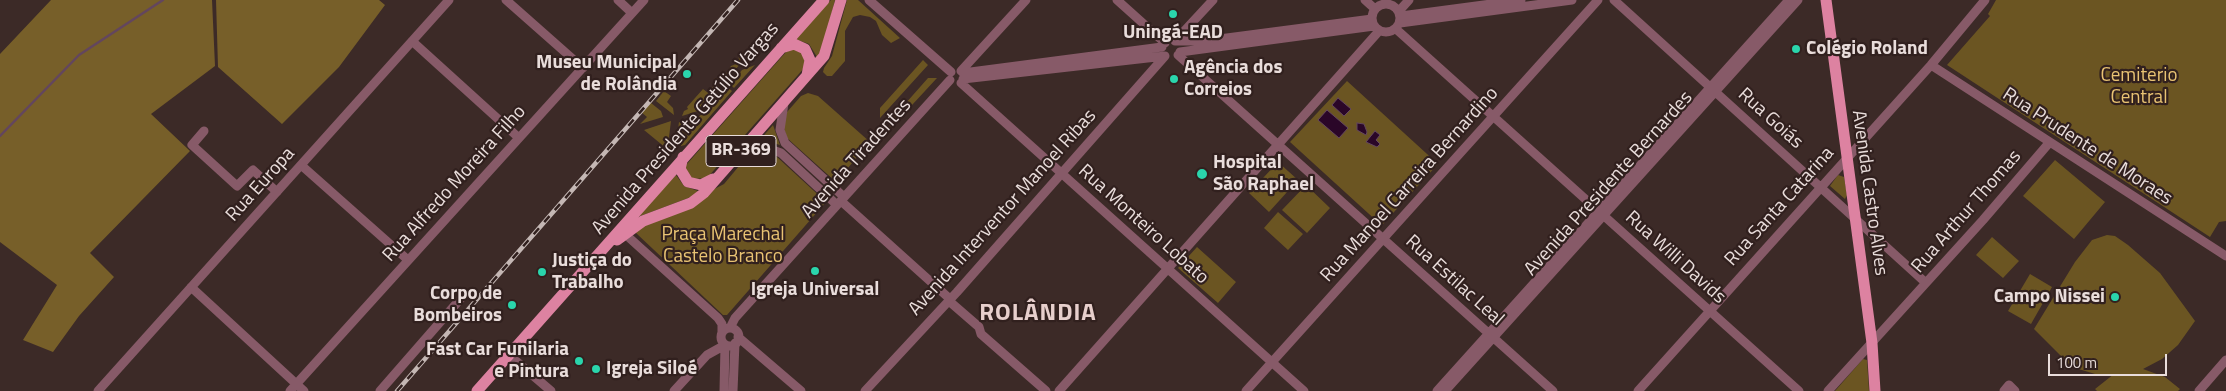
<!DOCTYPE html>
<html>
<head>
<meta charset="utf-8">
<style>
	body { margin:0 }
	#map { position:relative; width:2226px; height:391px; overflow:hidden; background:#3c2a27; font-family:"Titillium Web",sans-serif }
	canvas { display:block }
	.scale { position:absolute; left:2048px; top:354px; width:119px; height:22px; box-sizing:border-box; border:2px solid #e9dddb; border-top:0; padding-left:6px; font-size:15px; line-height:18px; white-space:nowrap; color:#e9dddb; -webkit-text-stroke:4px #31201e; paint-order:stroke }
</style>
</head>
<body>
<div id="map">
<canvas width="2226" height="391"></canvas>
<div class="scale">100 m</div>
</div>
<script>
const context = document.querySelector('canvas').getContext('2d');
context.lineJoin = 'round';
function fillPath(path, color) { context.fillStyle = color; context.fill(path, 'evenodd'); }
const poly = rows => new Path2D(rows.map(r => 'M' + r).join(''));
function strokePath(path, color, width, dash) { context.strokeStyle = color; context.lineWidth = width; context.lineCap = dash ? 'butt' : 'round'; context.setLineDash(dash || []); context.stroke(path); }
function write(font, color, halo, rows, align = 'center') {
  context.font = font + ' "Titillium Web",sans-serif'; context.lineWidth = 4.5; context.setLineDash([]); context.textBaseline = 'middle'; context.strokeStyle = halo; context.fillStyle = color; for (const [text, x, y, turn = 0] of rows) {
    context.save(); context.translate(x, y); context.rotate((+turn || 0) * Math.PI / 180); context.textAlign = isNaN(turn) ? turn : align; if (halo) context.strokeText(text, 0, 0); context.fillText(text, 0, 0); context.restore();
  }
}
fillPath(poly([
	[831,0,835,0,821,55,817,57,809,44,795,39],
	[847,0,858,0,900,38,891,43,882,35,876,21,870,17,860,15,853,17,845,31,845,61,832,76,827,76,823,72,824,68,832,56],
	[1996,0,2226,0,2226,221,2219,222,2210,237,1947,65,1990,16,1988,14],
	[792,49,800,51,804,57,805,67,707,178,692,179,686,173,686,165,786,52],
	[751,52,716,91,712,88,718,81,714,78,723,78,731,66,736,64,736,61,739,60,738,53],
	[923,60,928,65,880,118,880,108],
	[755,65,734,88,730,84,742,70],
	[928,78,937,78,888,131,890,121],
	[1347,81,1438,164,1383,224,1380,224,1290,142],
	[727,87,732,91,685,145,681,146,677,137,679,122,697,119],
	[703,89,712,96,707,102,700,104,703,104,701,110,682,116,684,111,688,109,687,107],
	[664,91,671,96,667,102,673,108,674,115,656,101],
	[808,93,818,96,870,142,836,182,787,138,783,125,787,112,801,96],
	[651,103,661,111,663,117,640,124,647,117,641,112],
	[671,121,669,137,672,153,644,130],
	[773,125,780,145,767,141,758,142],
	[756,153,767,153,777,157,826,202,727,315,723,315,636,233,637,229,724,184,744,160],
	[2055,160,2105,202,2074,239,2023,196],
	[1278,162,1298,180,1269,212,1249,193],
	[676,175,684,186,698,191,691,197,635,218],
	[1838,175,1844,177,1847,195,1845,199,1830,186],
	[1306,185,1330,208,1307,233,1282,210],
	[1278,212,1303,234,1288,250,1264,228],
	[2107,235,2115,236,2128,245,2160,273,2195,321,2178,345,2162,359,2143,369,2165,377,2180,389,2178,391,2097,391,2095,389,2114,374,2095,374,2072,367,2034,329,2075,262,2092,240],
	[1992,237,2019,261,2003,278,1976,255],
	[1197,247,1236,282,1218,303,1178,268],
	[2030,274,2052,287,2031,324,2008,311],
	[1863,359,1867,360,1869,391,1835,391]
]), '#6b5522');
fillPath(poly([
	[51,0,212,0,215,66,151,114,190,151,90,253,114,277,79,316,53,352,23,340,57,285,0,242,0,54],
	[216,0,379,0,385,5,339,67,282,124,218,67]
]), '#775f29');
const water = poly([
	[1338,98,1351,109,1344,116,1332,105,1338,98],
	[1327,110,1348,128,1339,138,1318,120,1327,110],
	[1357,123,1364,124,1367,132,1366,135,1357,130,1357,123],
	[1375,131,1380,135,1376,140,1380,144,1377,147,1366,142,1375,131]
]);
fillPath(water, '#2a0628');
strokePath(water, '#63465e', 1);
strokePath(poly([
	[0,136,79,55,163,0]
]), '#63465e', 2.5);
strokePath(poly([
	[506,0,583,68],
	[618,0,632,13],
	[869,0,951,72],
	[1117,0,1165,43],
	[1365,0,1375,9],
	[1614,0,1926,283],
	'1372 18a14 14 0 1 1 28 0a14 14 0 1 1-28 0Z',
	[1399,11,1409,0],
	[1401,16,1521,0],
	[1400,23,1572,0],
	[1396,29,1799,391],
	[412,41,519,138],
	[1175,41,1204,41,1372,19],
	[1175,41,1213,0],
	[1180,52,1374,26],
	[1178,55,1553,391],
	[1931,65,2226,256],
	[961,71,1026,0],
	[963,73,1162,47],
	[963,79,1165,56],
	[961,83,1304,391],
	[784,103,780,130,785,143,844,197],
	[204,131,192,145,237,186,253,170,277,192],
	[738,155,753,149,767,148,781,153,837,205],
	[301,165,408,260],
	[841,201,950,299],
	[625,234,718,318,722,324,722,332],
	[191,287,304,391],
	[949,301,979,327,981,334,1046,391],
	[730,328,735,318,950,80],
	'721 337a9 9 0 1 1 18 0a9 9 0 1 1-18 0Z',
	[738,337,801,391],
	[509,355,551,391],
	[98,391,449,0],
	[290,391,644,0],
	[380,391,462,297],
	[674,391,707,355,725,345],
	[724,391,725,345],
	[733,391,735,343],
	[865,391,957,292,1165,56],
	[1059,391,1379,31],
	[1246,391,1598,0],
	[1437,391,1789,0],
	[1445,391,1798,0],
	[1638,391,1931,65,1985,0],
	[1828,391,1983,220,2049,143],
	[2004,391,2009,385,2015,391],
	[2199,391,2226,360]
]), '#875a68', 9);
strokePath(poly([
	[1826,0,1872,343,1875,391],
	[781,48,794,44,805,49,810,60,807,75],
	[683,157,680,169,688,182,701,185,713,179],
	[617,240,643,221,691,203,704,193,824,56,841,0],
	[477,391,824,0]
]), '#dd82a1', 11);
const rail = poly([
	[397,391,738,0]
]);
strokePath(rail, '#c4b7b4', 4.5);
strokePath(rail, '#31201e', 2.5, [8]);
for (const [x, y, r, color] of [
	[1173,14,5,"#2ad5ac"],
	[1796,49,5,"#2ad5ac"],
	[687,74,5,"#2ad5ac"],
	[1174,79,5,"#2ad5ac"],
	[1202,174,6,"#2ad5ac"],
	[815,271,5,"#2ad5ac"],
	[542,272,5,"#2ad5ac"],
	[2115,297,5,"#2ad5ac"],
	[512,305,5,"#2ad5ac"],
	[579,361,5,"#2ad5ac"],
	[596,369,5,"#2ad5ac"]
]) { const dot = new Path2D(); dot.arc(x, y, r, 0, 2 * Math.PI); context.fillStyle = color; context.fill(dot); strokePath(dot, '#31201e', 2); }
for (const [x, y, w] of [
	[741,151,70]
]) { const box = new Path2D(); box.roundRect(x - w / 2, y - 15.5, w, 31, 4); context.fillStyle = '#31201e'; context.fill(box); strokePath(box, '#e9dddb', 1); }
write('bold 18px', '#e9dddb', null, [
	["BR-369",741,151]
]);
write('bold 19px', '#e9dddb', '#31201e', [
	["Uningá-EAD",1173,33,"center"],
	["Colégio Roland",1806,49],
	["Museu Municipal",677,63,"right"],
	["de Rolândia",677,85,"right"],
	["Agência dos",1184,68],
	["Correios",1184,90],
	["Hospital",1213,163],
	["São Raphael",1213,185],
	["Justiça do",552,261],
	["Trabalho",552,283],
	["Igreja Universal",815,290,"center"],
	["Corpo de",502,294,"right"],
	["Bombeiros",502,316,"right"],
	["Campo Nissei",2105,297,"right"],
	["Fast Car Funilaria",569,350,"right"],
	["e Pintura",569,372,"right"],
	["Igreja Siloé",606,369]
], 'left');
write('19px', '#e9c373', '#31201e', [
	["Cemiterio",2139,76],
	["Central",2139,98],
	["Praça Marechal",723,235],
	["Castelo Branco",723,257]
]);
write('19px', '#e9dddb', '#31201e', [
	["Rua Goiás",1770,119,42],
	["Avenida Presidente Getúlio Vargas",686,129,-49],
	["Rua Prudente de Moraes",2087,147,33],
	["Avenida Tiradentes",857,159,-48],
	["Rua Alfredo Moreira Filho",455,184,-48],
	["Avenida Presidente Bernardes",1609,184,-48],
	["Rua Europa",261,185,-48],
	["Rua Manoel Carreira Bernardino",1410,185,-48],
	["Avenida Castro Alves",1869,193,82],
	["Rua Santa Catarina",1780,207,-48],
	["Rua Arthur Thomas",1967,212,-49],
	["Avenida Interventor Manoel Ribas",1003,213,-48],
	["Rua Monteiro Lobato",1143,225,42],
	["Rua Willi Davids",1675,258,42],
	["Rua Estilac Leal",1454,281,42]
]);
context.letterSpacing = '1px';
write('bold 24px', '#e7cfcc', '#31201e', [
	["ROLÂNDIA",1038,314]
]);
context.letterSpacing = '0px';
</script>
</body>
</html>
